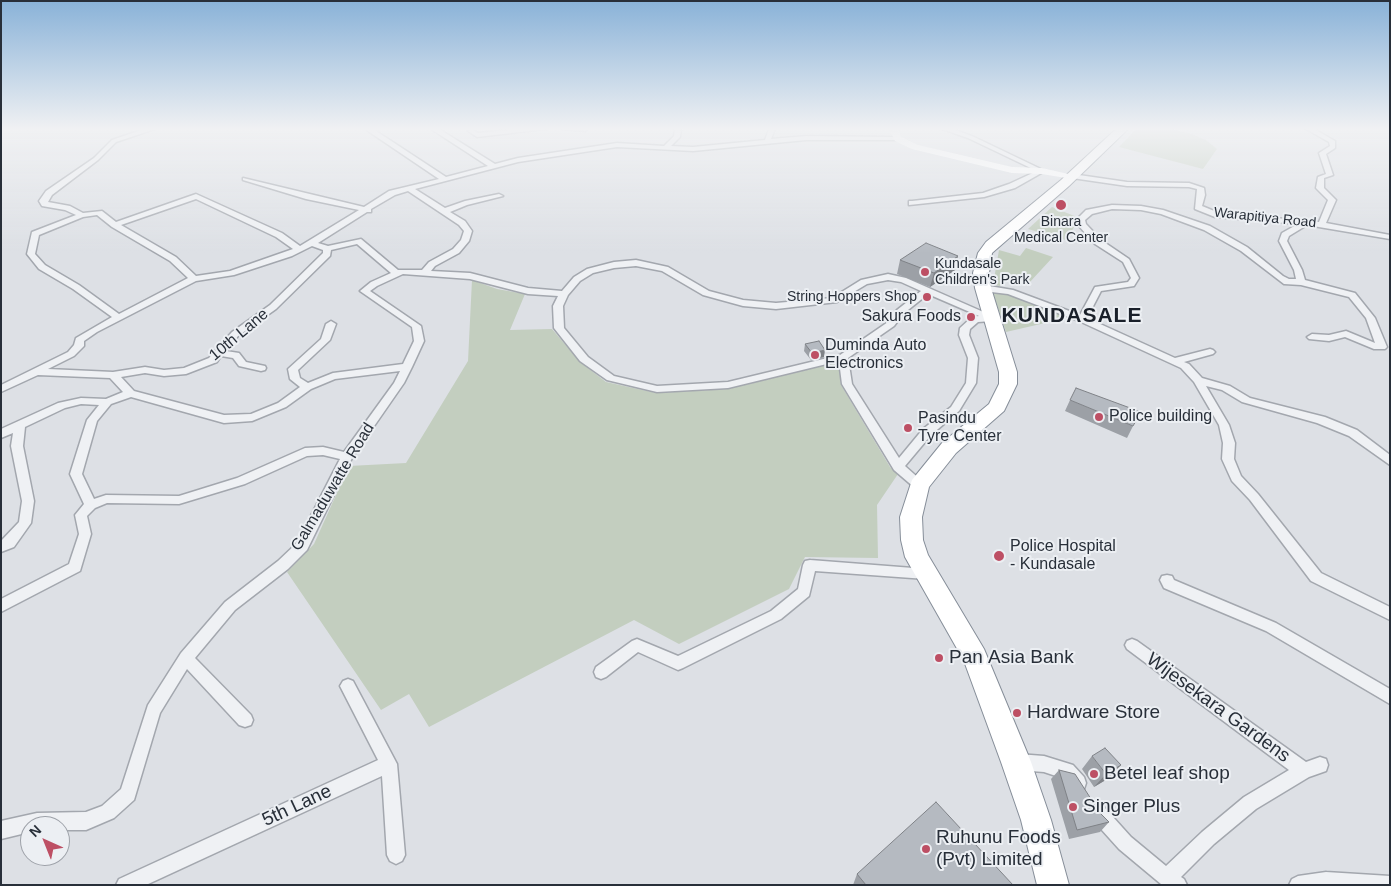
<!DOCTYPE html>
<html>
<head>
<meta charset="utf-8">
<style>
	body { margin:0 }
	#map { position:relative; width:1391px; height:886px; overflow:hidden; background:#dde0e5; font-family:Helvetica,sans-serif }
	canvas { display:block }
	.frame { position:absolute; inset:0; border:2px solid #282f39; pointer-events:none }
	.north { position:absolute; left:20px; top:816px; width:50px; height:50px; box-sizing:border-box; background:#eceff3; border:1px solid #9ea2a9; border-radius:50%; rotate:316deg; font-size:14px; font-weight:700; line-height:20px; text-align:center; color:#282f39 }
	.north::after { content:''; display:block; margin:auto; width:18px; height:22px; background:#bd4f64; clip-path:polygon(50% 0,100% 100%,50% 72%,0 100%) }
</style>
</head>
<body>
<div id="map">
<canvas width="1391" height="886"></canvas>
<div class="frame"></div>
<div class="north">N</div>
</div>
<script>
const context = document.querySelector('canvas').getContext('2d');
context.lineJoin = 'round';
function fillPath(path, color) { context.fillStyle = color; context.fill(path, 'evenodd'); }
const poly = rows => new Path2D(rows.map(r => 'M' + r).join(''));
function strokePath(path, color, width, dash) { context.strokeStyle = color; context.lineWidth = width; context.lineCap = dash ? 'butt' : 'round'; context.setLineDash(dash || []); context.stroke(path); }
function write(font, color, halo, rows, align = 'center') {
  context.font = font + ' Helvetica,sans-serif'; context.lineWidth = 4; context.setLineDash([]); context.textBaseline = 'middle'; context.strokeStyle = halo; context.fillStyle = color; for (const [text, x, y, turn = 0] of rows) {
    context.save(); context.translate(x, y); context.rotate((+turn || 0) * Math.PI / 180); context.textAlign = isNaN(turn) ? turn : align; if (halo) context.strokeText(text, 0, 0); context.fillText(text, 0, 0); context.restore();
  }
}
fillPath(poly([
	[1136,129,1172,129,1192,134,1206,140,1217,149,1203,169,1119,147],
	[1052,207,1077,217,1078,221,1066,240,1028,229],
	[1026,248,1053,257,1029,283,1007,277,1000,286,993,285,999,250,1020,256],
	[472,280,497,289,525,294,510,330,552,329,580,362,606,382,656,393,728,389,839,362,841,385,890,467,898,474,877,505,878,558,805,557,789,589,679,644,634,620,429,727,409,694,381,710,287,572,314,544,349,466,406,463,468,361],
	[993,293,1002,293,1071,317,1006,332]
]), '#c3cebf');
const street = poly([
	[144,129,155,129,116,142,98,160,52,195,48,202,70,206,83,213,102,211,116,222,196,194,282,233,300,246,359,210,306,199,243,180,243,178,364,207,389,191,439,179,365,129,373,129,446,177,488,166,431,129,439,129,495,164,518,158,617,143,664,146,674,136,675,129,681,129,680,137,671,146,693,147,765,140,769,129,775,129,771,139,806,136,898,137,900,138,900,140,806,140,693,151,617,147,518,162,415,189,445,208,465,201,499,194,503,196,467,205,450,212,465,221,472,231,469,241,459,253,435,266,431,271,470,273,528,288,562,291,574,277,587,269,614,262,636,260,668,267,709,291,743,300,776,303,832,298,861,280,888,274,906,278,997,318,992,321,978,322,970,329,969,335,978,358,976,383,959,411,931,435,905,466,923,482,925,485,923,488,919,489,915,488,894,470,842,384,839,361,728,388,657,392,607,380,580,361,554,328,553,306,558,296,528,294,470,279,403,274,377,286,370,291,421,326,424,341,412,367,404,383,352,458,307,550,288,569,235,610,195,658,251,715,253,720,251,725,245,727,239,725,187,669,160,713,134,800,114,818,86,830,60,830,60,826,30,826,30,832,1,839,1,821,37,813,86,812,102,806,121,789,148,705,181,653,225,602,278,561,297,543,340,459,323,455,307,456,245,484,179,504,107,503,95,508,87,516,91,534,80,571,1,612,1,599,69,564,79,534,75,515,84,504,70,474,87,420,99,405,81,404,65,408,25,427,23,446,34,501,31,523,14,547,1,552,1,541,19,522,22,501,11,446,13,433,1,438,1,429,58,403,81,398,106,399,123,392,110,378,38,375,1,392,1,385,68,352,74,345,76,338,112,317,73,289,39,269,27,254,32,232,76,215,65,210,42,206,39,201,46,191,94,158,112,140,144,129],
	[408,191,459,225,464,231,461,240,453,249,429,262,422,270,398,270,361,239,328,246,318,243,367,212,371,212,371,209,395,195,408,191],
	[196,199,276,237,293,249,230,271,196,276,176,257,121,225,196,199],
	[97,215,112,227,170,261,188,278,119,314,79,285,45,265,35,254,39,235,83,217,97,215],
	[357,244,391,273,371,282,360,291,412,327,414,341,403,364,333,373,308,383,300,378,298,370,330,340,336,324,331,321,326,324,321,339,288,369,290,379,300,387,278,403,251,414,224,415,134,391,121,377,145,373,164,376,186,374,217,362,221,356,233,358,239,366,261,371,265,370,266,368,265,366,246,362,239,353,226,351,238,336,276,309,330,256,331,250,357,244],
	[312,246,323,250,323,253,270,305,232,332,209,358,184,368,164,370,145,367,113,372,48,369,74,356,84,346,84,341,97,332,196,281,234,275,292,256,312,246],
	[636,266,662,271,703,295,743,306,776,309,837,302,867,284,888,280,901,282,921,291,897,310,888,322,840,355,728,382,657,386,614,376,588,357,564,328,563,306,568,295,580,281,593,273,614,268,636,266],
	[928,294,979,316,972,317,960,328,959,335,968,358,966,383,951,407,923,429,899,458,852,384,848,358,894,326,903,314,928,294],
	[400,371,394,383,344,452,323,447,305,448,237,478,179,496,106,495,94,499,82,474,97,421,111,404,131,397,224,423,252,421,286,407,311,389,335,379,400,371],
	[518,129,546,129,477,137,468,131,472,129,478,133,518,129],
	[561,129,588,129,585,131,561,129],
	[942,129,952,129,972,136,1045,171,1015,188,984,197,909,205,909,201,912,201,983,193,1009,184,1037,171,968,138,942,129],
	[1306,129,1314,129,1335,141,1335,148,1326,154,1333,175,1324,178,1324,188,1336,200,1326,223,1390,235,1390,239,1307,225,1289,236,1287,241,1302,270,1305,280,1355,293,1375,318,1387,347,1385,349,1374,349,1345,337,1329,341,1309,339,1307,337,1312,334,1329,335,1346,331,1375,343,1366,318,1349,297,1301,285,1284,284,1241,251,1204,230,1161,214,1141,210,1112,209,1092,214,1085,220,1086,224,1101,240,1129,259,1139,278,1134,286,1101,291,1087,318,1175,358,1210,349,1213,350,1215,352,1213,354,1184,362,1189,364,1202,378,1230,386,1250,398,1325,417,1357,430,1390,455,1390,465,1349,436,1317,423,1242,402,1222,390,1206,386,1229,425,1235,443,1234,459,1241,476,1258,494,1321,573,1390,607,1390,620,1311,581,1250,500,1232,481,1222,459,1223,443,1219,425,1194,382,1181,368,1079,321,1008,294,983,291,979,288,983,285,1013,290,1080,315,1095,287,1128,282,1131,278,1123,262,1095,244,1078,225,1077,219,1086,210,1112,205,1141,206,1163,210,1210,226,1247,247,1283,276,1289,279,1296,279,1294,270,1279,241,1282,233,1298,224,1215,217,1195,209,1197,189,1189,187,1127,186,1072,178,1069,176,1072,174,1127,182,1189,183,1204,188,1205,195,1202,206,1219,213,1319,222,1328,200,1316,188,1318,177,1326,174,1319,153,1330,146,1329,142,1306,129],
	[810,560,926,569,931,570,933,574,931,578,926,579,815,571,809,596,781,619,683,668,678,670,638,652,606,677,601,679,596,677,594,672,596,667,632,641,637,639,678,656,771,611,798,589,803,565,805,561,810,560],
	[1167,575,1172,576,1174,580,1276,623,1390,689,1390,704,1266,631,1164,588,1160,580,1162,576,1167,575],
	[1132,639,1137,641,1306,762,1320,757,1326,759,1328,765,1326,771,1309,777,1256,809,1214,844,1181,877,1184,879,1187,885,1161,884,1119,849,1092,819,1089,813,1092,807,1098,804,1104,807,1131,837,1166,866,1202,832,1244,797,1289,770,1127,649,1125,645,1127,641,1132,639],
	[348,679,353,681,397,764,405,855,402,861,396,864,390,861,387,855,382,776,146,885,116,885,119,879,378,760,340,686,343,681,348,679],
	[1018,754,1044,756,1073,765,1084,777,1086,783,1084,789,1078,791,1072,789,1062,778,1044,772,1018,770,1012,768,1010,762,1012,756,1018,754],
	[1326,872,1390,876,1390,885,1289,885,1292,879,1298,876,1326,872]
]);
const highway = poly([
	[1116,129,1128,129,1069,186,992,253,989,273,991,288,1017,372,1017,384,1004,411,956,453,929,487,922,517,923,540,928,555,984,649,1031,762,1051,820,1069,885,1037,885,1021,820,1001,762,964,661,905,557,901,540,900,517,912,480,942,443,989,404,999,384,999,372,975,288,973,273,978,253,986,242,1061,180,1116,129]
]);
strokePath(street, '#a3a7ae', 3);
strokePath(highway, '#868e99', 2);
fillPath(street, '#eff1f4');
fillPath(poly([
	[889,129,897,129,901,137,918,145,1012,167,1042,168,1077,176,1072,179,1042,174,1012,173,912,149,895,141,889,129]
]), '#fff');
fillPath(highway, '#fff');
fillPath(poly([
	[900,260,955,270,930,287,897,274],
	[805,344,824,357,811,360,804,351],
	[1070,400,1133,426,1127,438,1065,411],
	[1092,756,1109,778,1094,787,1082,769],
	[1059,770,1109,822,1100,832,1069,839,1051,779],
	[857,874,1013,885,853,885]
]), '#9ca0a6');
fillPath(poly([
	[958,256,955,270,930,287,934,273],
	[825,350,824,357,811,360,812,353],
	[1121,765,1109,778,1094,787,1106,774]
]), '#7f8287');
const building = poly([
	[926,243,958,256,934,273,900,260,926,243],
	[819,341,825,350,812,353,805,344,819,341],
	[1076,388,1141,412,1133,426,1070,400,1076,388],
	[1105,748,1121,765,1106,774,1092,756,1105,748],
	[1059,770,1075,774,1100,813,1109,822,1077,830,1059,770],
	[936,802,1013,885,866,885,857,874,936,802]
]);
fillPath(building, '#b5bac1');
strokePath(building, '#7f8287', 1);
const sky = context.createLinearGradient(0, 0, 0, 253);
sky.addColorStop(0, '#89b2d8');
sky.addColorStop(0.51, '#f0f1f3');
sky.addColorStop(1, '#f0f1f300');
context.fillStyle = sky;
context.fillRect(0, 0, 1391, 253);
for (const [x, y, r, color] of [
	[1061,205,6,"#bd4f64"],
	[925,272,5,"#bd4f64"],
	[927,297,5,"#bd4f64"],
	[971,317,5,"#bd4f64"],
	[815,355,5,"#bd4f64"],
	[1099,417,5,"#bd4f64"],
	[908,428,5,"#bd4f64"],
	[999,556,6,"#bd4f64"],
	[939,658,5,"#bd4f64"],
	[1017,713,5,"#bd4f64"],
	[1094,774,5,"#bd4f64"],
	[1073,807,5,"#bd4f64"],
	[926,849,5,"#bd4f64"]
]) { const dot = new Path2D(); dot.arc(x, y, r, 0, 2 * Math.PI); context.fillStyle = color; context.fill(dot); strokePath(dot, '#eceff3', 2); }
write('14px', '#282f39', '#eceff3', [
	["Warapitiya Road",1265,218,6]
]);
write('14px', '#282f39', '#eceff3', [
	["Binara",1061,222],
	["Medical Center",1061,238],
	["Kundasale",935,264,"left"],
	["Children's Park",935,280,"left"],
	["String Hoppers Shop",917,297,"right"]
]);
write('16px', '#282f39', '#eceff3', [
	["Sakura Foods",961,317,"right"],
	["Duminda Auto",825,346],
	["Electronics",825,364],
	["Police building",1109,417],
	["Pasindu",918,419],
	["Tyre Center",918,437],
	["Police Hospital",1010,547],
	["- Kundasale",1010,565]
], 'left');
write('16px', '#282f39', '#eceff3', [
	["10th Lane",239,335,-40],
	["Galmaduwatte Road",333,487,-59]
]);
write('19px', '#282f39', '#eceff3', [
	["Pan Asia Bank",949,658],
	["Hardware Store",1027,713],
	["Betel leaf shop",1104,774],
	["Singer Plus",1083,807],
	["Ruhunu Foods",936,838],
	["(Pvt) Limited",936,860]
], 'left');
write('19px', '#282f39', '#eceff3', [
	["Wijesekara Gardens",1218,708,36],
	["5th Lane",297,806,-25]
]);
context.letterSpacing = '1px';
write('bold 21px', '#1a202a', '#eceff3', [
	["KUNDASALE",1072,316]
]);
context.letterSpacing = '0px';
</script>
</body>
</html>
